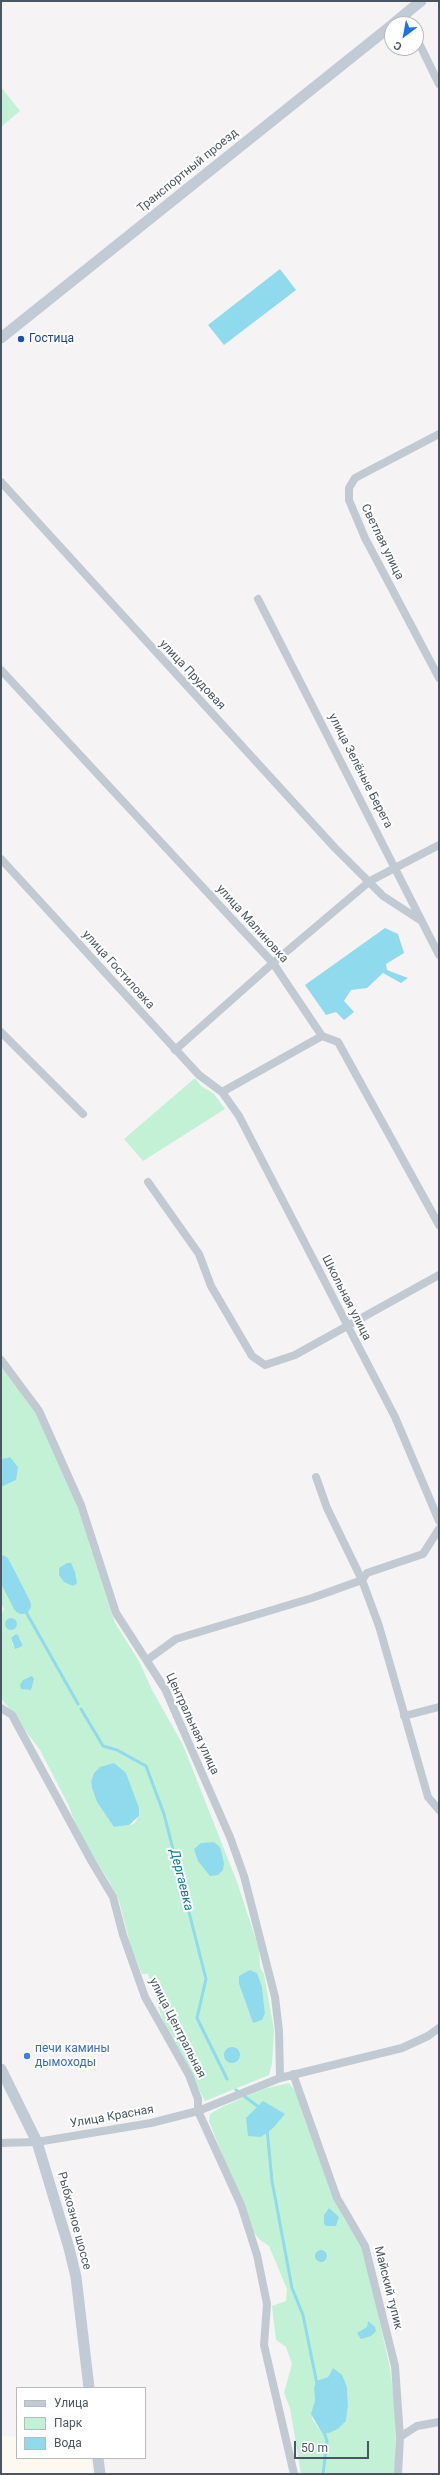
<!DOCTYPE html>
<html>
<head>
<meta charset="utf-8">
<style>
	body { margin:0 }
	#map { position:relative; width:440px; height:2475px; overflow:hidden; background:#f5f3f3; font-family:Roboto,sans-serif }
	canvas { display:block }
	.frame { position:absolute; inset:0; border:2px solid #4a5661; pointer-events:none }
	.legend { position:absolute; left:16px; top:2387px; width:130px; height:72px; box-sizing:border-box; background:#fff; border:1px solid #b7bbc0; margin:0; padding:5px 7px; list-style:none; font-size:12px; color:#4a5661 }
	.legend li { display:flex; align-items:center; gap:8px; height:20px }
	.legend b { width:20px; border:1px solid #b7bbc0 }
	.north { position:absolute; left:384px; top:16px; width:40px; height:40px; box-sizing:border-box; background:#fff; border:1px solid #b7bbc0; border-radius:50%; rotate:212deg; font-size:11px; font-weight:700; line-height:16px; text-align:center; color:#4a5661 }
	.north::after { content:''; display:block; margin:auto; width:14px; height:18px; background:#1a73e8; clip-path:polygon(50% 0,100% 100%,50% 72%,0 100%) }
	.scale { position:absolute; left:294px; top:2441px; width:75px; height:18px; box-sizing:border-box; border:2px solid #4a5661; border-top:0; padding-left:5px; font-size:12px; line-height:14px; white-space:nowrap; color:#4a5661; -webkit-text-stroke:3px #fff; paint-order:stroke }
</style>
</head>
<body>
<div id="map">
<canvas width="440" height="2475"></canvas>
<div class="frame"></div>
<ul class="legend">
<li><b style="height:5px;background:#c1cbd6"></b>Улица</li>
<li><b style="height:11px;background:#c3f1d5"></b>Парк</li>
<li><b style="height:11px;background:#90daee"></b>Вода</li>
</ul>
<div class="north">С</div>
<div class="scale">50 m</div>
</div>
<script>
const context = document.querySelector('canvas').getContext('2d');
context.lineJoin = 'round';
function fillPath(path, color) { context.fillStyle = color; context.fill(path, 'evenodd'); }
const poly = rows => new Path2D(rows.map(r => 'M' + r).join(''));
function strokePath(path, color, width, dash) { context.strokeStyle = color; context.lineWidth = width; context.lineCap = dash ? 'butt' : 'round'; context.setLineDash(dash || []); context.stroke(path); }
function write(font, color, halo, rows, align = 'center') {
  context.font = font + ' Roboto,sans-serif'; context.lineWidth = 4; context.setLineDash([]); context.textBaseline = 'middle'; context.strokeStyle = halo; context.fillStyle = color; for (const [text, x, y, turn = 0] of rows) {
    context.save(); context.translate(x, y); context.rotate((+turn || 0) * Math.PI / 180); context.textAlign = isNaN(turn) ? turn : align; if (halo) context.strokeText(text, 0, 0); context.fillText(text, 0, 0); context.restore();
  }
}
fillPath(poly([
	[1,2435,17,2437,17,2458,90,2458,93,2474,1,2474]
]), '#fdf9ef');
fillPath(poly([
	[1,87,20,111,1,127],
	[195,1078,201,1086,214,1094,225,1109,143,1161,124,1139],
	[1,1367,38,1416,65,1469,115,1623,139,1661,152,1690,183,1745,237,1882,259,1949,260,1967,264,1974,274,2030,272,2064,269,2075,205,2101,164,2024,148,1974,142,1974,131,1947,119,1901,109,1881,80,1837,69,1806,40,1750,1,1698,1,1616,4,1609,1,1603,1,1487,16,1480,10,1457,1,1459],
	[11,1638,20,1639,23,1647,13,1646],
	[94,1773,126,1773,139,1816,134,1824,114,1827,92,1788,91,1780],
	[239,1976,262,1987,265,2013,253,2023,239,1984],
	[289,2083,296,2092,344,2219,363,2247,390,2368,396,2413,395,2474,301,2474,290,2408,284,2393,292,2364,286,2347,276,2340,272,2306,286,2301,287,2289,269,2246,260,2240,251,2229,209,2121,210,2114,222,2107,264,2089],
	[332,2212,339,2217,324,2223,324,2215],
	[332,2370,337,2371,347,2387,348,2406,346,2421,338,2429,329,2433,322,2433,312,2419,315,2401,314,2388,316,2381,328,2377]
]), '#c3f1d5');
fillPath(poly([
	[280,269,296,290,224,345,208,325],
	[385,928,398,934,404,953,386,964,387,970,408,978,401,983,383,973,367,988,351,990,344,1001,354,1012,344,1020,336,1012,326,1015,305,985],
	[10,1457,18,1467,16,1480,1,1487,1,1459],
	[67,1563,71,1563,75,1572,77,1583,73,1586,64,1582,59,1575,59,1568],
	'5 1624a6 6 0 1 1 12 0a6 6 0 1 1-12 0Z',
	[16,1634,18,1635,23,1646,15,1649,11,1638],
	[32,1676,34,1679,31,1690,21,1689,20,1685,23,1680],
	[114,1763,126,1773,139,1808,139,1816,129,1825,114,1827,97,1802,92,1788,91,1781,94,1773,100,1767],
	[214,1842,220,1847,224,1863,223,1870,218,1875,210,1876,198,1861,194,1849,201,1843],
	[250,1970,257,1973,262,1987,265,2013,262,2020,253,2023,239,1984,239,1976],
	'224 2055a8 8 0 1 1 16 0a8 8 0 1 1-16 0Z',
	[263,2101,285,2114,273,2128,261,2137,248,2136,246,2118],
	[329,2208,339,2217,336,2226,326,2226,324,2223,324,2215],
	'315 2256a6 6 0 1 1 12 0a6 6 0 1 1-12 0Z',
	[368,2321,375,2327,376,2331,371,2336,361,2339,357,2333,367,2327],
	[333,2368,342,2375,347,2387,348,2406,346,2421,338,2429,329,2433,322,2433,311,2414,315,2401,314,2388,316,2381,328,2377]
]), '#90daee');
strokePath(poly([
	[22,1605,78,1704],
	[81,1709,103,1746,117,1750,146,1766,164,1814,206,1979,197,2018,227,2079],
	[236,2090,260,2108],
	[267,2129,272,2181,292,2288,303,2315,317,2384],
	[323,2474,327,2441,323,2429]
]), '#90daee', 3);
strokePath(poly([
	[1,1564,22,1605]
]), '#90daee', 18);
strokePath(poly([
	[405,16,409,24],
	[416,37,439,84],
	[439,434,355,478,349,488,349,500,365,538,439,678],
	[1,482,335,848,383,896,420,920],
	[258,599,439,955],
	[1,670,273,963,322,1036,338,1042,439,1225],
	[1,859,199,1075,222,1092,239,1116,395,1417,439,1521],
	[1,1032,83,1114],
	[175,1050,273,963,370,881,439,845],
	[222,1092,322,1036],
	[148,1182,199,1254,211,1286,252,1356,265,1365,295,1355,439,1275],
	[1,1360,39,1411,81,1505,116,1613,165,1689,230,1837,244,1876,275,1997,279,2031,280,2078],
	[316,1477,327,1508,362,1580,379,1626,428,1797,439,1810],
	[147,1660,176,1639,312,1598,362,1580,367,1573,423,1554,439,1529],
	[1,1708,12,1715,92,1862,113,1897,123,1935,145,1997,189,2075,198,2099,198,2111,241,2205,257,2255,267,2304,264,2345,294,2474],
	[404,1716,439,1707],
	[293,2074,337,2198,365,2246,395,2366,400,2437,398,2474],
	[1,2143,37,2142,151,2123,198,2111,280,2078,402,2048,428,2036,439,2028],
	[400,2437,417,2426,439,2422]
]), '#c1cad2', 8);
strokePath(poly([
	[393,24,421,1],
	[1,338,392,25],
	[1,2069,37,2142,69,2248,76,2277,89,2388],
	[98,2458,100,2474]
]), '#c1cbd6', 11);
for (const [x, y, r, color] of [
	[21,339,4,"#1a4fb4"],
	[27,2056,4,"#3f7fe0"]
]) { const dot = new Path2D(); dot.arc(x, y, r, 0, 2 * Math.PI); context.fillStyle = color; context.fill(dot); strokePath(dot, '#fff', 1.5); }
write('12px', '#4a5661', '#fff', [
	["Транспортный проезд",188,171,-39],
	["Светлая улица",382,542,64],
	["улица Прудовая",192,675,47],
	["улица Зелёные Берега",360,771,63],
	["улица Малиновка",252,924,48],
	["улица Гостиловка",118,970,48],
	["Школьная улица",346,1298,63],
	["Центральная улица",192,1724,65],
	["улица Центральная",177,2028,63],
	["Улица Красная",112,2117,-10],
	["Рыбхозное шоссе",74,2221,75],
	["Майский тупик",388,2288,76]
]);
write('12px', '#164399', '#fff', [
	["Гостица",29,339]
], 'left');
write('12px', '#366cbe', '#fff', [
	["печи камины",35,2049],
	["дымоходы",35,2063]
], 'left');
write('italic 13px', '#0c7c9b', '#fff', [
	["Дергаевка",181,1880,76]
]);
</script>
</body>
</html>
